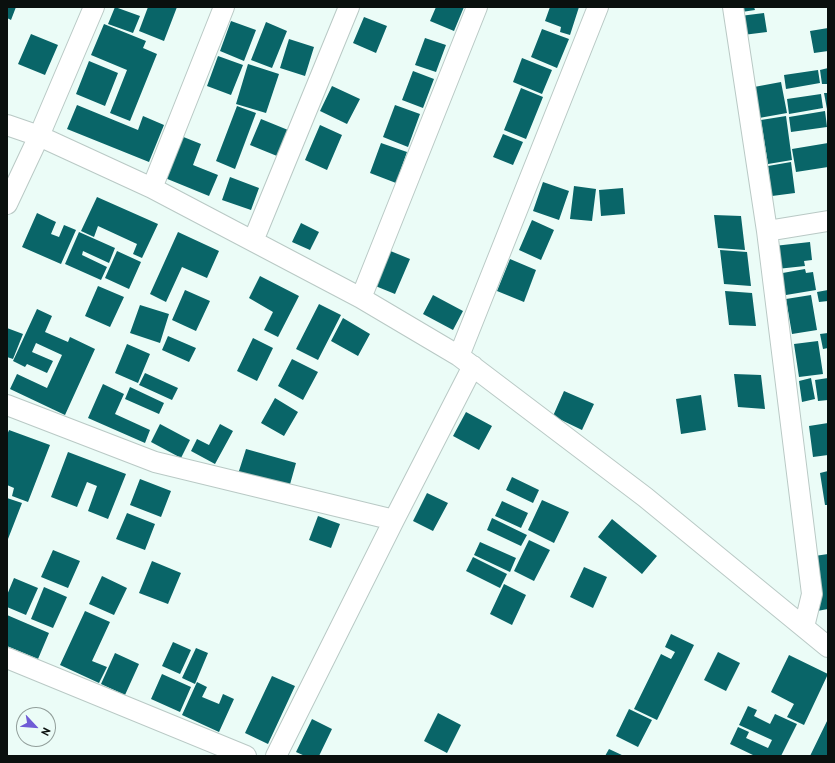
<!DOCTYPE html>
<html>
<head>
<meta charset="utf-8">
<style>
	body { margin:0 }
	#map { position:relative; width:835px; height:763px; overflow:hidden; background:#ebfcf7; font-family:"PT Sans",sans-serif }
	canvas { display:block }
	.frame { position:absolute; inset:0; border:8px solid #0a100e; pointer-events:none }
	.north { position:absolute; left:16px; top:707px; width:40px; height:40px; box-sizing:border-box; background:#ebfcf7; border:1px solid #919e9a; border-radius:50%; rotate:116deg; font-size:11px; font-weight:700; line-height:16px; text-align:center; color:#0a100e }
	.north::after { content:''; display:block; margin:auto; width:14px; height:18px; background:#6f5cd6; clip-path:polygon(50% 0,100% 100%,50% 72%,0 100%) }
</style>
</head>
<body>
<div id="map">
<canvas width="835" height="763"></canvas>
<div class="frame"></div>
<div class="north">N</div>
</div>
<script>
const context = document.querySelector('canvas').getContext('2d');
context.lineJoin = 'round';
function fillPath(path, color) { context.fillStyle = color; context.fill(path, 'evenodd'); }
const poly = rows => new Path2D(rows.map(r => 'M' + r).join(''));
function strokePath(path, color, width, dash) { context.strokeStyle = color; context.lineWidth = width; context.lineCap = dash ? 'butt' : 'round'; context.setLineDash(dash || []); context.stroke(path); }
fillPath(poly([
	[7,7,16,7,11,20,7,18],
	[115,7,140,16,133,33,108,24],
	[148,7,177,7,164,41,139,31],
	[436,7,464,7,454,31,430,21],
	[550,7,579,7,570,35,560,32,561,27,545,21],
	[734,7,754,7,755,10,735,13],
	[764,13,767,32,743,35,740,16],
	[364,17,387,26,376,53,353,43],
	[231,21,256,30,244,61,220,51],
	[266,22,287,31,272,68,251,60],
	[104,24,146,41,143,48,157,54,130,121,110,113,127,70,91,55],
	[828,28,828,51,814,53,810,31],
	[542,29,569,39,557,68,531,57],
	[31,34,58,45,45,75,18,64],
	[425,38,446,45,436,72,415,65],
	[289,39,314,47,305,76,280,68],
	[218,56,243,65,231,95,207,86],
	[522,58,552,70,542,94,513,82],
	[89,61,118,73,105,106,76,94],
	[248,64,279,74,266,113,236,104],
	[828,68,828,84,822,84,820,70],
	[818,70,820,83,786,89,784,75],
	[413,71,434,79,423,108,402,100],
	[781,82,787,113,759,118,754,87],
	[332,86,360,99,347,124,320,111],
	[521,88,543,97,526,139,504,130],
	[824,93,828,93,828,108,827,109],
	[821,94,823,108,789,114,787,99],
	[77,105,138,130,143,116,164,125,149,162,67,129],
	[395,105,420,114,408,147,383,137],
	[237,106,256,113,235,169,216,161],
	[825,111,827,127,791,132,789,117],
	[786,116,792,160,768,164,761,120],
	[261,119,288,130,277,156,250,145],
	[320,125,342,135,327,170,305,160],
	[503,134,523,142,513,165,493,157],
	[181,136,201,144,193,165,218,175,209,196,165,178],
	[381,143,407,152,396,183,370,173],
	[828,143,828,167,796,172,792,149],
	[791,162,795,193,772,196,768,166],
	[230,177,259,188,251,210,222,200],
	[543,182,569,191,559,220,533,211],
	[574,186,596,189,592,221,570,219],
	[623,188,625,214,601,216,599,190],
	[97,197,158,224,142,258,133,254,137,244,98,226,94,237,81,231],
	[37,213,56,222,51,234,59,237,64,225,76,230,61,264,22,247],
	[714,215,741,216,745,250,718,248],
	[532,220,554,230,541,260,519,250],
	[301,223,319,232,310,250,292,242],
	[79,232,115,248,109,263,83,251,82,255,107,267,101,280,65,264],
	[178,232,219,251,207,278,182,267,166,302,150,294],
	[810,242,812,260,804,261,805,266,777,269,774,246],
	[388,250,410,259,395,294,373,285],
	[720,250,747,252,751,286,724,284],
	[117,251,141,262,129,289,105,278],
	[510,259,536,270,524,302,497,291],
	[805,269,806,273,813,272,816,290,780,296,777,274],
	[260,276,299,296,278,337,264,330,273,312,249,298],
	[98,286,124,297,110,327,85,316],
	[185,290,210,301,196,331,172,320],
	[828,290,828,301,819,302,817,292],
	[725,291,752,293,756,326,729,325],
	[433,295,463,311,453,330,423,314],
	[811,295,817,330,792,334,786,299],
	[319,304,341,315,318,360,296,349],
	[140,305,169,314,160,343,130,333],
	[37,309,52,316,45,332,68,342,70,337,95,349,65,415,10,389,17,374,47,388,62,355,36,343,32,352,53,361,47,373,27,364,25,367,13,361],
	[343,318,370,334,358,356,331,341],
	[7,328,23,334,13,359,7,357],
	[828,333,828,348,823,349,820,334],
	[168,336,196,348,189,362,162,350],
	[253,338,273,348,257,381,237,371],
	[818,341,823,374,799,377,794,344],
	[127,344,150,354,138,383,115,373],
	[292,359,318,372,303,400,278,386],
	[145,373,178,388,172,400,139,385],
	[734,374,761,375,765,409,738,407],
	[811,378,815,399,802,402,799,381],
	[828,378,828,400,818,401,815,380],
	[103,384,124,394,115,414,150,430,145,443,88,418],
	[130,387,164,403,159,414,125,399],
	[564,391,594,404,582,430,553,416],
	[701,395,706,430,681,434,676,399],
	[275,398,298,412,284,436,261,423],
	[466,412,492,426,479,450,453,436],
	[828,423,828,455,813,457,809,426],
	[160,424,190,440,181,458,151,442],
	[220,424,233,431,215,464,191,451,197,439,209,445],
	[9,430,50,445,28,502,12,496,14,488,7,485,7,435],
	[246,449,296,463,289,488,238,474],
	[68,452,126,474,108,519,88,511,97,486,87,482,77,507,51,497],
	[828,471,828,505,825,505,820,473],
	[512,477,539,490,533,503,506,490],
	[140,479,171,491,161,517,130,505],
	[427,493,448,503,433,531,413,521],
	[7,498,22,503,8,539,7,538],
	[542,500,569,512,554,543,528,530],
	[502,501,528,513,521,528,495,516],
	[127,513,155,524,145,550,116,539],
	[318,516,340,524,331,548,309,540],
	[492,518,527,535,521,546,487,530],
	[612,519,657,556,642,574,598,537],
	[529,540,550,550,534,581,514,571],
	[480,542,516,558,510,572,474,555],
	[53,550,80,561,68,588,41,577],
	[828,554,828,609,817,611,808,557],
	[473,557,507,574,500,588,466,571],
	[152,561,181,573,168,604,139,593],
	[584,567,607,577,593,608,570,597],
	[102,576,127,588,114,615,89,604],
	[14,578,38,588,26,615,7,607,7,595],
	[504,584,526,595,512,625,490,614],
	[44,587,67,597,53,628,31,619],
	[85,611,110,622,92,661,107,667,99,683,60,665],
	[7,615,49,633,38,659,7,646],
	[671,634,694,645,657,720,634,709,661,654,671,659,675,652,665,647],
	[173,642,191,650,180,674,162,666],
	[196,648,208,653,195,684,182,678],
	[718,652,740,663,726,691,704,680],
	[115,653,139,664,125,695,101,684],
	[789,655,828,674,804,725,787,717,794,704,771,692],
	[162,674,191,687,180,712,151,699],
	[272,676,295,686,268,744,245,733],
	[197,682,207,687,202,697,219,704,223,694,234,699,219,732,182,715],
	[748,706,757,710,754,716,770,724,775,714,797,724,781,756,755,756,730,744,738,727,749,732,746,738,768,748,772,740,739,725],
	[629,709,652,720,638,747,616,736],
	[438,713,461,725,447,753,424,741],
	[312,719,332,729,319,756,305,756,296,752],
	[828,719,828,756,810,756],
	[609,749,624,756,605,756]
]), '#096568');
const street = poly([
	[733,7,767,231,812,594,804,627],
	[7,125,39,136,152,188,361,298,459,356,645,497,828,647],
	[152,188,224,7],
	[7,204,39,136,94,7],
	[767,231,828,221],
	[253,241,349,7],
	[361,298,477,7],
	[459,356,598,7],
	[7,405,155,462,394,520],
	[7,658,246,756],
	[276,756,394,520,473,366]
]);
strokePath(street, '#b9c9c5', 22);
strokePath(street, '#fff', 20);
</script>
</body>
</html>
